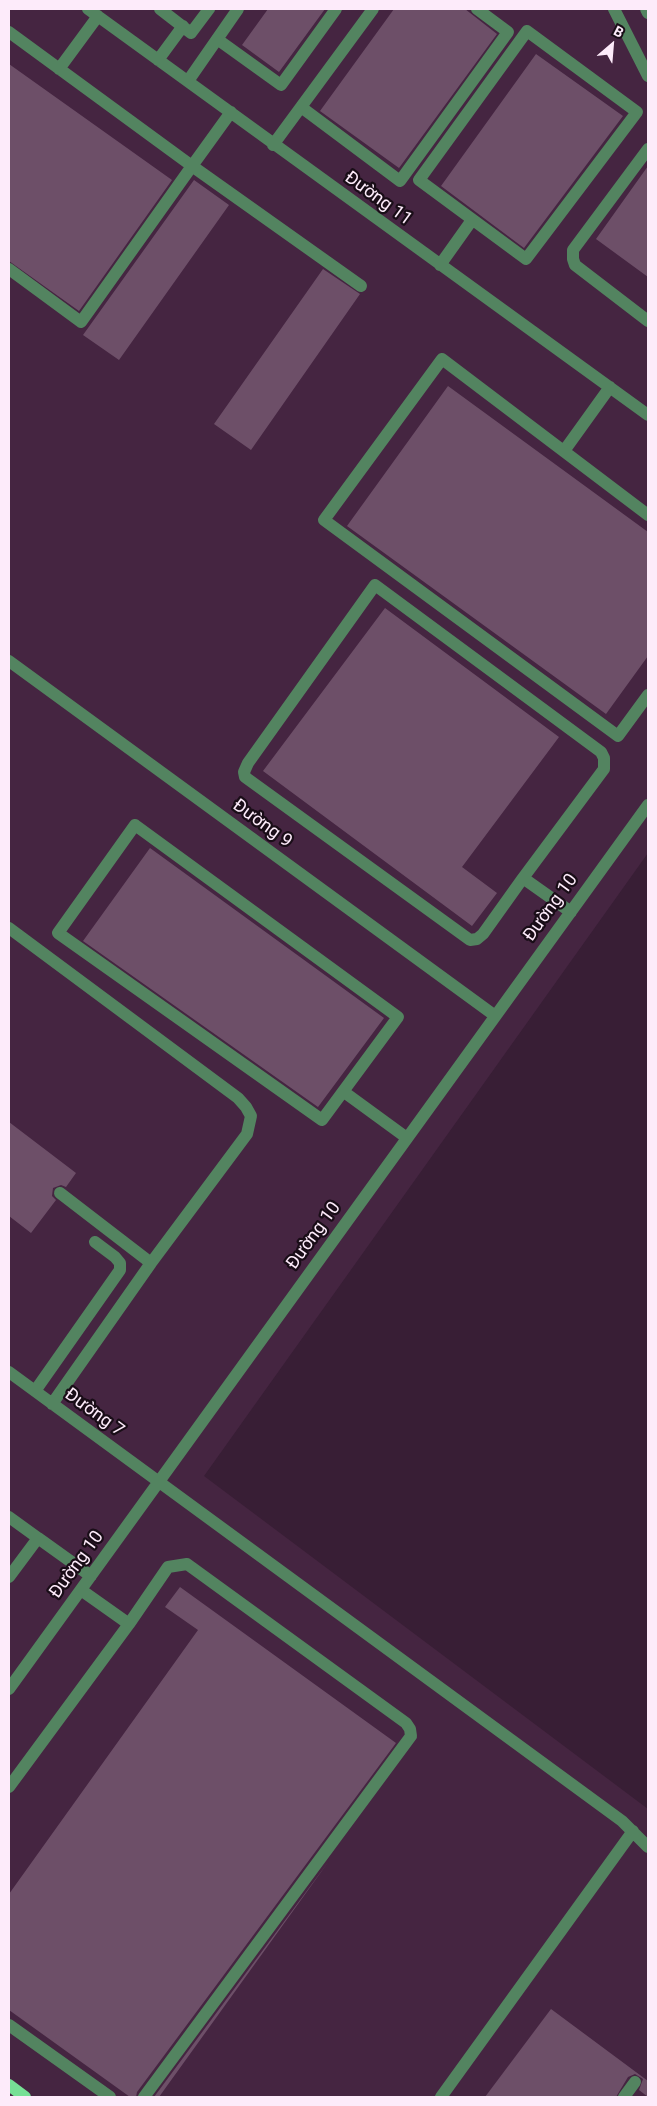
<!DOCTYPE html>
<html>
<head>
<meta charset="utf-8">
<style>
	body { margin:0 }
	#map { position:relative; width:657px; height:2106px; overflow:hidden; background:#381e35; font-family:Roboto,sans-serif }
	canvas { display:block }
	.frame { position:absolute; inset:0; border:10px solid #fdebfa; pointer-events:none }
	.north { position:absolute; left:587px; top:20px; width:50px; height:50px; -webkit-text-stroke:4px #190d17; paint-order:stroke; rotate:27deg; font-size:14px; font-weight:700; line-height:20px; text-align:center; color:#fdebfa }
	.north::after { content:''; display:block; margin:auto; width:18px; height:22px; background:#fdebfa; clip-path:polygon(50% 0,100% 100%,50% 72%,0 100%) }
</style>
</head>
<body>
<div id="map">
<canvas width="657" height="2106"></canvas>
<div class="frame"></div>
<div class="north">B</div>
</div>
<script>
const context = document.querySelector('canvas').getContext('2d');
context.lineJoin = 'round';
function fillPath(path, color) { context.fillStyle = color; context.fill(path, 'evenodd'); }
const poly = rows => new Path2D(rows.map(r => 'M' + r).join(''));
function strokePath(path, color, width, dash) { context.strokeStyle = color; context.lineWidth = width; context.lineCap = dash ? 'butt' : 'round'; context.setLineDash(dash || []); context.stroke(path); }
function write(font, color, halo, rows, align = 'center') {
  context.font = font + ' Roboto,sans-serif'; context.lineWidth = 4.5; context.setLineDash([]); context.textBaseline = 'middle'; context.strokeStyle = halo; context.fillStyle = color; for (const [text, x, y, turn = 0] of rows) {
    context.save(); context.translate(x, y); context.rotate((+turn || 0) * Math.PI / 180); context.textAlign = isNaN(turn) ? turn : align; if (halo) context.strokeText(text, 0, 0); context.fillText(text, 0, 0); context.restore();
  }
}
fillPath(poly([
	[9,9,648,9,648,853,204,1476,648,1809,648,2097,9,2097]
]), '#452541');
fillPath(poly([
	[268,9,325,9,279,72,242,45],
	[394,9,465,9,497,34,399,168,320,111],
	[536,54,623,116,524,248,441,186],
	[9,64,172,180,79,311,9,261],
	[648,166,648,277,596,239],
	[194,180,229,205,119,360,83,335],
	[323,269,360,294,251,450,214,424],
	[448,386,648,532,648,656,606,714,347,526],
	[385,608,559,737,462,867,497,893,472,926,263,771],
	[150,848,384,1018,318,1107,83,941],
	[9,1122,76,1173,66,1187,61,1185,53,1188,52,1196,56,1200,31,1233,9,1216],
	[180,1587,396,1743,137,2092,136,2097,130,2097,9,2010,9,1894,198,1630,165,1607],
	[329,1861,159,2097,154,2097],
	[551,2009,648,2081,648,2097,639,2090,643,2079,635,2074,628,2077,616,2097,485,2097]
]), '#6d4f68');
strokePath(poly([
	[88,9,648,415],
	[160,9,191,33,209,9],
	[614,9,648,76],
	[646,9,648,13],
	[527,31,637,112,526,259,419,180,527,31],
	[9,32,192,166,81,322,9,269],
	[217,39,281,85,336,9],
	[158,60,183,26],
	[59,69,98,16],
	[188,81,238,9],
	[301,107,400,181,508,32,477,9],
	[231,112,192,166,361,286],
	[273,145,373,9],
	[648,149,573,250,573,259,575,265,648,321],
	[440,265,472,220],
	[564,451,610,387],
	[648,515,442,359,324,520,618,736,648,695],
	[9,661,494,1015],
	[135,825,398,1017,322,1120,58,933,135,825],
	[523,878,604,769,604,758,601,752,375,585,248,763,244,772,245,777,470,940,477,939,483,934,523,878,571,912],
	[9,928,238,1098,246,1107,251,1116,247,1134,151,1263,60,1193],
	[344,1092,407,1138],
	[9,1372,622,1821,648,1847],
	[35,1391,120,1270,120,1263,115,1257,95,1242],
	[52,1404,151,1263],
	[9,1517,38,1538,9,1577],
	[38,1538,91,1576],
	[129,1624,168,1567,187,1564,406,1723,410,1729,411,1736,144,2097],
	[9,1689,648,805],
	[9,1787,129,1624,81,1590],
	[9,2025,110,2097],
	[441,2097,633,1831],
	[624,2097,635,2082]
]), '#538460', 12);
strokePath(poly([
	[9,2085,25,2097]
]), '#76e095', 12);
write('18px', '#fdebfa', '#190d17', [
	["Đường 11",378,199,36],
	["Đường 9",262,824,36],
	["Đường 10",551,908,-54],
	["Đường 10",314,1236,-54],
	["Đường 7",94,1413,36],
	["Đường 10",77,1565,-54]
]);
</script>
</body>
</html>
